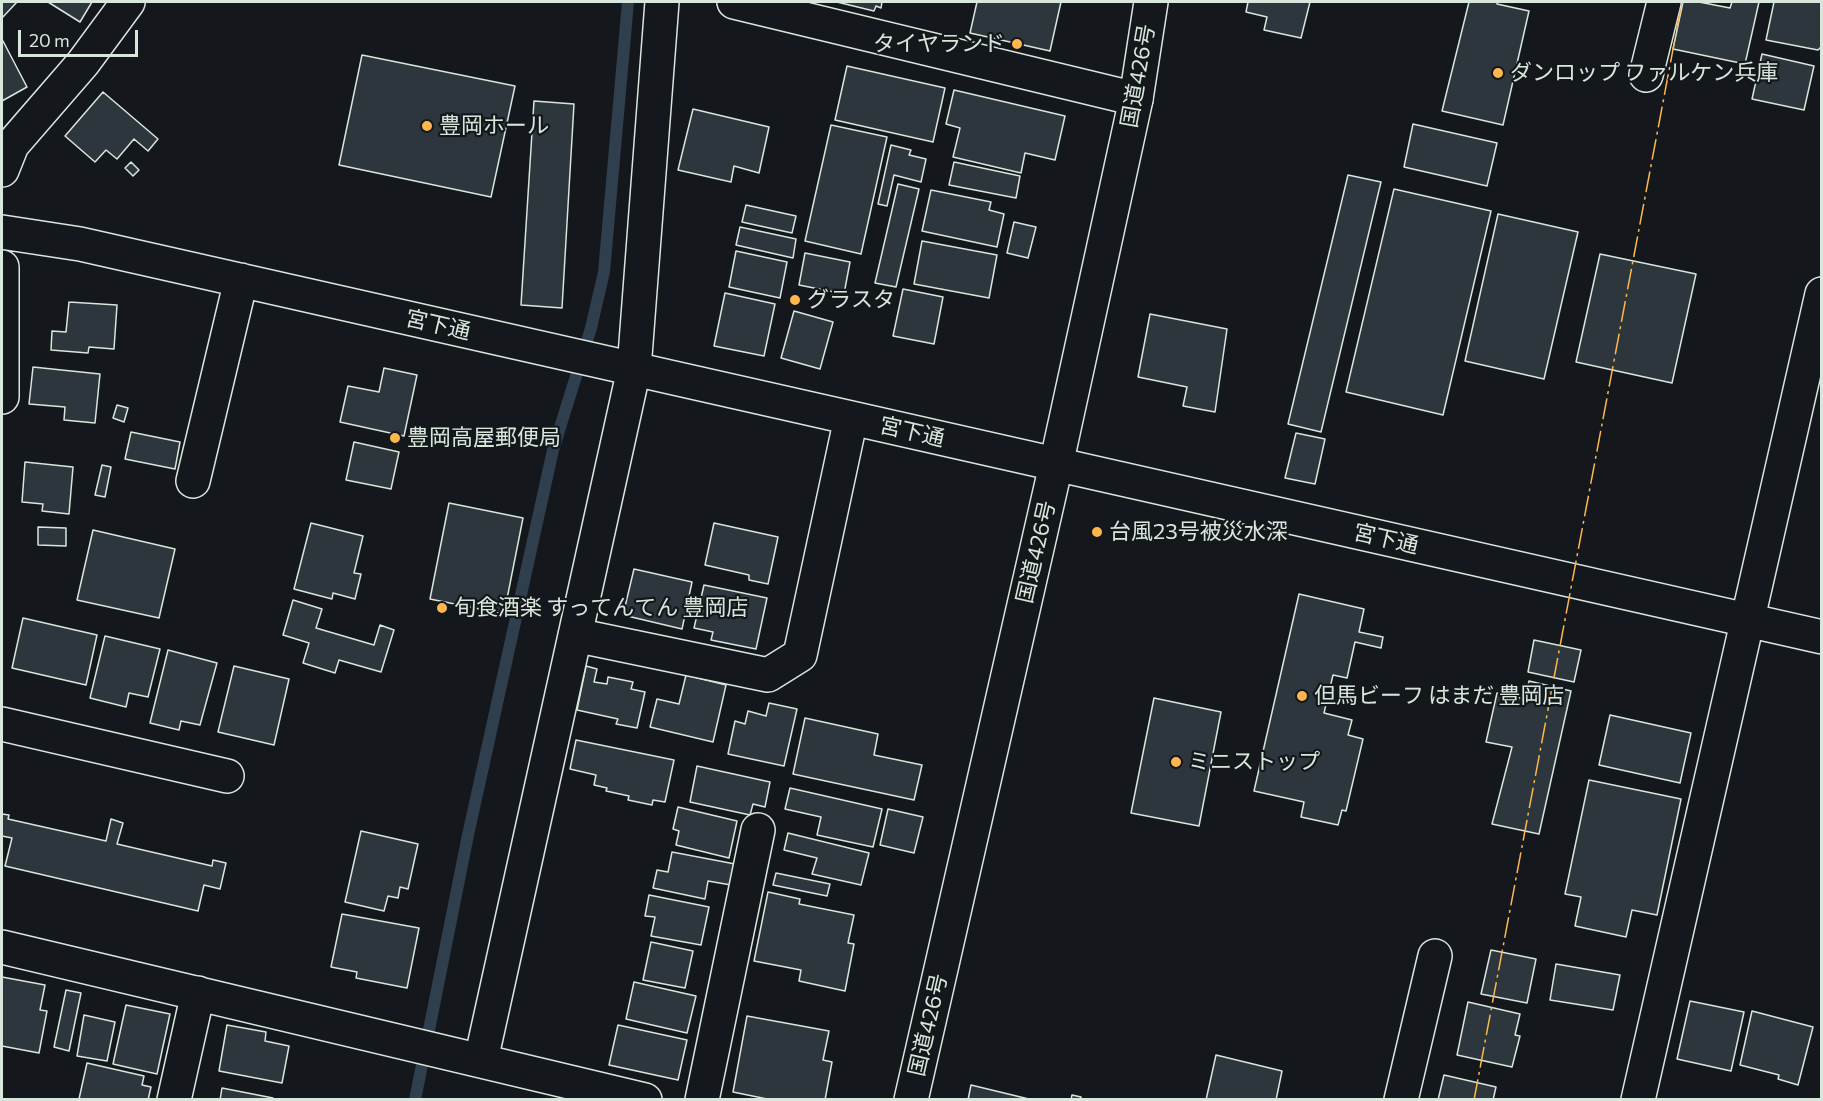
<!DOCTYPE html>
<html>
<head>
<meta charset="utf-8">
<style>
	body { margin:0 }
	#map { position:relative; width:1823px; height:1101px; overflow:hidden; background:#14181c; font-family:Commissioner,sans-serif }
	canvas { display:block }
	.frame { position:absolute; inset:0; border:3px solid #d8e6dc; pointer-events:none }
	.scale { position:absolute; left:18px; top:30px; width:120px; height:27px; box-sizing:border-box; border:3px solid #d8e6dc; border-top:0; padding-left:8px; font-size:18px; line-height:21px; white-space:nowrap; color:#d8e6dc; -webkit-text-stroke:4px #14181c; paint-order:stroke }
</style>
</head>
<body>
<div id="map">
<canvas width="1823" height="1101"></canvas>
<div class="frame"></div>
<div class="scale">20 m</div>
</div>
<script>
const context = document.querySelector('canvas').getContext('2d');
context.lineJoin = 'round';
const poly = rows => new Path2D(rows.map(r => 'M' + r).join(''));
function strokePath(path, color, width, dash) { context.strokeStyle = color; context.lineWidth = width; context.lineCap = dash ? 'butt' : 'round'; context.setLineDash(dash || []); context.stroke(path); }
function fillPath(path, color) { context.fillStyle = color; context.fill(path, 'evenodd'); }
function write(font, color, halo, rows, align = 'center') {
  context.font = font + ' Commissioner,"Noto Sans JP",sans-serif'; context.lineWidth = 4.5; context.setLineDash([]); context.textBaseline = 'middle'; context.strokeStyle = halo; context.fillStyle = color; for (const [text, x, y, turn = 0] of rows) {
    context.save(); context.translate(x, y); context.rotate((+turn || 0) * Math.PI / 180); context.textAlign = isNaN(turn) ? turn : align; if (halo) context.strokeText(text, 0, 0); context.fillText(text, 0, 0); context.restore();
  }
}
strokePath(poly([
	[415,1100,468,835,553,450,591,328,604,272,628,2]
]), '#2f3f4d', 12);
const building = poly([
	[2,2,17,2,2,18,2,2],
	[48,2,92,2,80,22,48,2],
	[837,2,882,2,881,8,876,6,874,11,837,2],
	[977,2,1061,2,1050,51,970,33,977,2],
	[1248,2,1310,2,1301,38,1264,30,1267,17,1246,12,1248,2],
	[1469,2,1497,2,1497,4,1529,11,1503,125,1442,111,1469,2],
	[1683,2,1699,2,1730,8,1732,2,1759,2,1745,64,1673,49,1683,2],
	[1774,2,1822,2,1822,46,1818,50,1766,40,1774,2],
	[3,41,27,87,2,101,2,42,3,41],
	[1762,54,1814,66,1804,110,1752,99,1762,54],
	[362,55,515,86,491,197,339,165,362,55],
	[847,66,945,88,933,142,835,120,847,66],
	[954,90,1065,116,1055,160,1025,153,1021,173,953,157,960,128,946,124,954,90],
	[103,92,158,139,148,151,134,139,117,159,106,150,95,162,65,136,103,92],
	[534,101,574,104,562,308,521,305,534,101],
	[693,109,769,127,759,173,734,166,731,182,678,170,693,109],
	[1413,124,1497,143,1487,186,1404,167,1413,124],
	[831,125,887,137,861,254,805,241,831,125],
	[891,145,911,150,909,155,926,159,921,182,894,175,887,206,878,204,891,145],
	[131,162,139,170,133,176,125,168,131,162],
	[954,162,1020,176,1016,198,949,185,954,162],
	[1348,175,1381,182,1321,432,1288,424,1348,175],
	[898,184,919,189,896,287,875,283,898,184],
	[1394,189,1491,211,1443,415,1346,392,1394,189],
	[931,190,991,202,989,210,1004,214,997,247,922,231,931,190],
	[746,205,796,216,792,233,742,222,746,205],
	[1498,214,1578,232,1544,379,1465,361,1498,214],
	[1014,222,1036,227,1028,258,1007,253,1014,222],
	[740,227,796,239,793,258,736,245,740,227],
	[922,241,997,255,989,298,914,284,922,241],
	[736,251,787,262,780,298,729,287,736,251],
	[805,253,850,262,844,294,799,285,805,253],
	[1600,254,1696,274,1672,383,1576,362,1600,254],
	[903,289,943,297,934,344,893,336,903,289],
	[725,293,775,304,764,356,714,346,725,293],
	[69,302,117,305,114,349,89,347,88,353,51,350,52,331,66,332,69,302],
	[794,311,833,322,820,369,781,358,794,311],
	[1150,314,1227,329,1215,412,1183,406,1187,387,1138,377,1150,314],
	[33,367,100,374,95,423,64,420,65,407,29,404,33,367],
	[384,368,417,375,404,436,340,422,348,386,379,392,384,368],
	[117,405,128,408,124,422,113,418,117,405],
	[131,432,180,442,175,469,125,459,131,432],
	[1296,433,1325,439,1315,484,1285,478,1296,433],
	[354,442,399,452,391,489,346,480,354,442],
	[25,462,73,467,69,514,42,511,43,504,22,502,25,462],
	[102,465,111,467,105,497,95,495,102,465],
	[449,503,523,518,504,614,430,599,449,503],
	[311,523,363,536,354,573,361,574,355,599,333,593,332,599,294,589,311,523],
	[714,523,778,537,768,584,749,580,749,575,705,565,714,523],
	[38,527,66,528,66,546,38,545,38,527],
	[93,530,175,549,159,618,77,600,93,530],
	[634,569,692,582,682,629,623,615,634,569],
	[704,585,767,598,756,649,711,640,713,632,694,628,704,585],
	[1299,594,1364,609,1359,632,1383,637,1381,648,1355,642,1347,678,1333,675,1324,713,1352,720,1348,735,1363,739,1346,811,1342,810,1338,825,1301,817,1304,802,1254,791,1299,594],
	[293,600,322,609,316,628,374,645,380,625,394,630,381,672,339,660,335,673,303,663,309,643,283,635,293,600],
	[23,618,97,635,86,685,12,668,23,618],
	[105,636,160,649,148,697,129,693,126,707,90,698,105,636],
	[1534,640,1581,650,1574,682,1528,672,1534,640],
	[168,650,217,663,200,725,181,721,179,730,150,723,168,650],
	[234,666,289,679,274,745,218,732,234,666],
	[586,666,597,669,594,682,607,684,608,677,633,682,631,689,645,692,637,728,616,724,618,719,577,710,586,666],
	[686,675,726,685,713,742,650,727,657,699,679,704,686,675],
	[1529,681,1571,691,1539,834,1492,824,1512,747,1486,742,1497,693,1525,699,1529,681],
	[1154,698,1221,712,1199,826,1131,813,1154,698],
	[769,703,797,709,784,766,728,754,735,721,745,724,748,711,766,716,769,703],
	[1610,715,1691,733,1680,783,1599,765,1610,715],
	[805,718,878,734,874,755,922,765,914,800,793,774,805,718],
	[576,740,674,760,665,802,653,800,652,805,628,800,629,796,606,791,607,788,594,785,596,775,570,769,576,740],
	[697,766,770,782,765,807,753,804,750,815,690,802,697,766],
	[1589,780,1681,799,1657,915,1632,910,1626,937,1575,926,1581,897,1565,894,1589,780],
	[790,788,882,809,873,847,817,835,821,817,785,809,790,788],
	[678,807,737,821,729,858,676,845,679,831,673,829,678,807],
	[888,809,923,817,914,853,880,845,888,809],
	[2,814,9,815,8,819,106,841,111,819,123,823,117,844,212,866,213,860,226,863,220,889,204,885,198,911,5,866,12,838,2,836,2,814],
	[361,831,418,844,408,889,400,887,398,898,388,896,384,911,345,902,361,831],
	[788,833,869,853,861,885,812,874,817,858,784,850,788,833],
	[672,852,735,864,731,885,708,881,705,899,653,888,657,870,668,872,672,852],
	[776,873,830,884,827,896,773,885,776,873],
	[768,892,800,899,799,904,854,915,848,943,854,944,845,991,799,981,801,970,754,961,768,892],
	[649,895,709,907,701,945,651,936,655,917,645,916,649,895],
	[342,914,419,928,407,988,356,978,357,972,331,967,342,914],
	[651,942,693,951,685,988,643,980,651,942],
	[1491,950,1536,959,1527,1003,1481,994,1491,950],
	[1556,964,1620,975,1613,1010,1550,1000,1556,964],
	[2,977,45,985,40,1010,47,1011,39,1053,2,1046,2,977],
	[634,982,696,996,687,1033,626,1019,634,982],
	[66,990,81,993,69,1051,54,1047,66,990],
	[1690,1001,1744,1012,1731,1071,1677,1059,1690,1001],
	[1468,1002,1520,1014,1515,1035,1520,1036,1512,1067,1457,1055,1468,1002],
	[126,1005,170,1014,157,1074,113,1064,126,1005],
	[1752,1011,1813,1027,1798,1085,1778,1079,1779,1075,1740,1065,1752,1011],
	[84,1015,115,1022,107,1061,77,1056,84,1015],
	[747,1016,829,1031,823,1060,832,1062,825,1100,772,1100,733,1092,747,1016],
	[227,1025,266,1032,265,1041,289,1046,282,1083,219,1071,227,1025],
	[618,1025,687,1040,678,1080,609,1065,618,1025],
	[1216,1055,1282,1071,1276,1100,1206,1100,1216,1055],
	[87,1063,144,1076,142,1085,151,1087,148,1100,79,1099,87,1063],
	[1444,1075,1496,1087,1493,1100,1438,1100,1444,1075],
	[971,1085,1033,1100,968,1100,971,1085],
	[222,1088,273,1098,273,1100,220,1100,222,1088],
	[1072,1095,1081,1097,1081,1100,1071,1100,1072,1095]
]);
fillPath(building, '#2c363c');
strokePath(building, '#d8e6dc', 1.5);
const minor = poly([
	[734,2,1136,99],
	[1646,75,1664,2],
	[2,170,12,145,83,63,128,2],
	[2,232,80,244,1822,637],
	[2,267,2,397],
	[193,481,241,280],
	[575,635,768,675,800,655,851,418],
	[2,724,227,776],
	[2,947,645,1100],
	[481,1060,634,369,662,2],
	[174,1100,198,993],
	[702,1100,758,830],
	[1401,1100,1435,956],
	[1638,1100,1822,294]
]);
const highway = poly([
	[911,1100,1056,465,1136,99,1151,2]
]);
strokePath(minor, '#d8e6dc', 36);
strokePath(highway, '#d8e6dc', 36);
strokePath(minor, '#14181c', 33);
strokePath(highway, '#14181c', 33);
strokePath(poly([
	[1474,1100,1682,2]
]), '#ffb74d', 1.5, [21, 4.5, 3, 4.5]);
for (const [x, y, r, color] of [
	[1017,44,6,"#ffb74d"],
	[1498,73,6,"#ffb74d"],
	[427,126,6,"#ffb74d"],
	[795,300,6,"#ffb74d"],
	[395,438,6,"#ffb74d"],
	[1097,532,6,"#ffb74d"],
	[442,608,6,"#ffb74d"],
	[1302,696,6,"#ffb74d"],
	[1176,762,6,"#ffb74d"]
]) { const dot = new Path2D(); dot.arc(x, y, r, 0, 2 * Math.PI); context.fillStyle = color; context.fill(dot); strokePath(dot, '#14181c', 2); }
write('22px', '#d8e6dc', '#14181c', [
	["タイヤランド",1005,44,"right"],
	["ダンロップ ファルケン兵庫",1510,73],
	["豊岡ホール",439,126],
	["グラスタ",807,300],
	["豊岡高屋郵便局",407,438],
	["台風23号被災水深",1109,532],
	["旬食酒楽 すってんてん 豊岡店",454,608],
	["但馬ビーフ はまだ 豊岡店",1314,696],
	["ミニストップ",1188,762]
], 'left');
write('22px', '#d8e6dc', '#14181c', [
	["国道426号",1138,76,-80],
	["宮下通",438,325,13],
	["宮下通",912,432,13],
	["宮下通",1386,539,13],
	["国道426号",1036,552,-77],
	["国道426号",928,1025,-77]
]);
</script>
</body>
</html>
